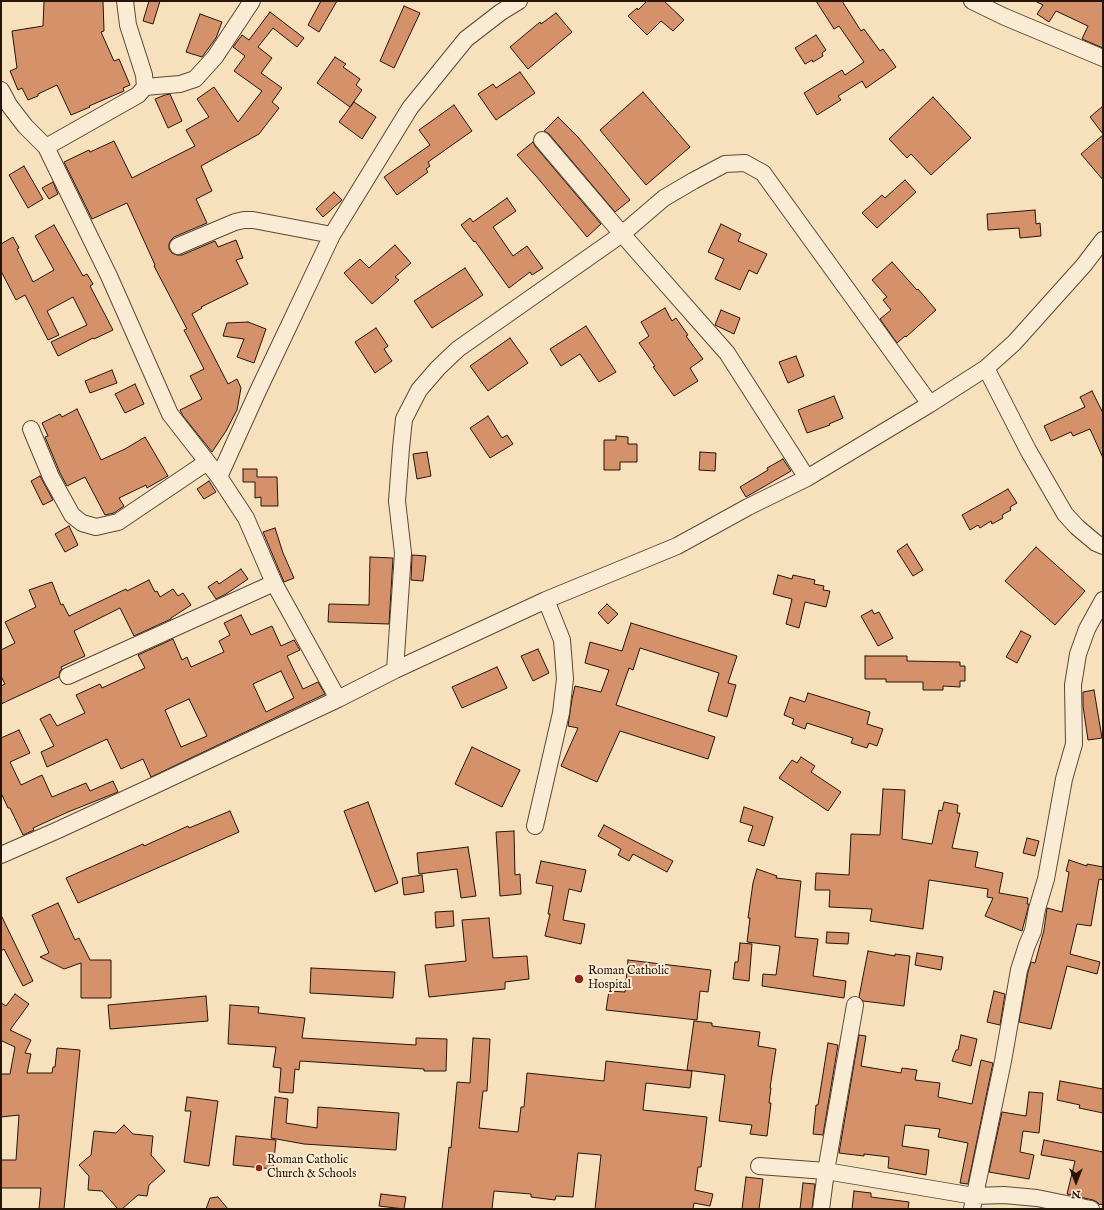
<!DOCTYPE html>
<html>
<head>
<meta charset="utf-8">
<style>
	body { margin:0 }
	#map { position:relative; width:1104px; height:1210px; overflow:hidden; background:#f7e1bd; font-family:"IM FELL English",serif }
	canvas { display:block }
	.frame { position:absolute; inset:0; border:2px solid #26150a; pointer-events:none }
	.north { position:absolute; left:1056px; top:1162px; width:40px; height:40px; -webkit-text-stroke:3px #faecd4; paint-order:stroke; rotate:180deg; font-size:11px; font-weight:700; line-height:16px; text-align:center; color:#26150a }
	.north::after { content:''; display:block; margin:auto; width:14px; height:18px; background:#26150a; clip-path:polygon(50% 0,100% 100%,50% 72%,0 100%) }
</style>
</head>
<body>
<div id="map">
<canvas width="1104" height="1210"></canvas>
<div class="frame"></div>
<div class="north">N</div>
</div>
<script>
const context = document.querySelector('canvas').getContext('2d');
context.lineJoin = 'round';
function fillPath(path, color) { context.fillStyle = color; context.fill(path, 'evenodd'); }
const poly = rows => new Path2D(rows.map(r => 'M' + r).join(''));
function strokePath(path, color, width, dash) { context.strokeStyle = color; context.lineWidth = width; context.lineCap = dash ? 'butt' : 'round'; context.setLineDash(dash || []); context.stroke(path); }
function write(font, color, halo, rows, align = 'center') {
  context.font = font + ' "IM FELL English",serif'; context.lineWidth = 4; context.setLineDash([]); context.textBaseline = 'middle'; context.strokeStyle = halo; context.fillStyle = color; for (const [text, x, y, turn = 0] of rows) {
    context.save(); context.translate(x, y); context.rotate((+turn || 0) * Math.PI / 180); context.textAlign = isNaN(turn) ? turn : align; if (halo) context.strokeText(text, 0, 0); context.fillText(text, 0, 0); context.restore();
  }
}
const building = poly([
	[44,1,103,1,104,31,101,32,114,61,119,59,130,85,123,88,124,91,89,106,90,107,71,115,57,85,38,94,38,96,28,100,22,88,18,90,10,71,17,68,12,31,43,26,44,1],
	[149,1,160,1,153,24,143,21,149,1],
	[321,1,337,1,319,32,308,25,321,1],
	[647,1,664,1,684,20,673,31,661,21,647,35,628,16,637,8,638,10,647,1],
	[816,1,842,1,861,31,864,29,880,51,883,49,896,67,866,88,862,81,838,96,841,100,817,115,804,93,842,70,845,75,864,62,839,26,834,29,816,1],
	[1035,1,1103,1,1103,48,1082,39,1088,26,1056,11,1049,22,1037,14,1043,5,1035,1],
	[404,6,420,13,394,68,380,61,404,6],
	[270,12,304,38,297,47,273,28,258,47,272,58,261,73,282,88,272,102,279,108,259,134,201,166,212,191,196,199,207,223,174,237,171,240,169,244,169,249,172,253,177,255,182,255,215,241,218,247,236,240,243,258,236,260,248,284,201,307,202,308,192,314,228,384,237,379,241,388,237,410,226,431,212,452,183,416,180,410,202,399,190,376,204,369,184,330,187,329,154,266,155,265,127,203,92,219,64,162,89,150,90,152,114,141,132,178,195,146,186,130,209,117,197,99,214,87,238,122,262,91,234,71,245,56,233,47,242,35,249,40,270,12],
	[556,13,572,32,528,69,510,47,540,22,541,24,556,13],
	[200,14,222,22,216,38,202,57,186,52,200,14],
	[816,35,826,50,822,53,823,56,813,62,812,60,805,64,795,48,816,35],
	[335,57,346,64,343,67,360,79,356,85,362,90,350,107,317,83,335,57],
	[520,72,535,93,496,120,478,94,493,84,496,88,520,72],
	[643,92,690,147,646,185,600,130,643,92],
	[170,94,182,121,168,128,155,99,165,95,170,94],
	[933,97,971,138,931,175,911,154,907,158,889,139,933,97],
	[354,102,376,117,362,139,339,122,354,102],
	[454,105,472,131,428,162,430,166,426,169,428,172,397,195,384,177,430,145,419,130,454,105],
	[1103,106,1103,134,1090,117,1103,106],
	[558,117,578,137,604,168,630,200,615,212,549,134,544,131,558,117],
	[1103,135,1103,180,1081,154,1103,135],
	[533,142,535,146,601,224,587,237,536,176,517,155,533,142],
	[24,166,43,199,28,208,9,175,24,166],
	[905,180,916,192,877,228,862,213,882,195,885,198,905,180],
	[53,182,58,194,49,199,42,188,53,182],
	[334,192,342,200,323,217,316,209,334,192],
	[507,198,516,211,493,227,513,256,527,246,543,268,532,275,530,272,509,288,475,241,474,242,461,225,470,218,473,222,507,198],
	[1035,210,1036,224,1040,223,1041,236,1020,238,1019,228,988,230,987,214,1035,210],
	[721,224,741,234,738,241,767,254,757,274,749,270,740,290,715,279,724,259,708,252,721,224],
	[54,225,83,276,87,274,93,284,90,286,113,330,94,339,93,338,58,356,51,342,87,325,73,297,47,311,59,335,48,340,25,295,16,300,1,271,1,244,13,237,19,248,17,249,33,282,54,270,35,236,54,225],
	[395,245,411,263,395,277,399,280,372,304,344,273,360,259,369,268,395,245],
	[892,262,917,290,918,289,936,310,906,337,905,336,897,343,880,319,891,310,883,300,887,297,872,280,892,262],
	[465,268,483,295,432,328,414,301,465,268],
	[665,308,672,321,676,318,688,335,686,336,703,359,690,368,698,381,674,396,653,367,655,366,639,343,649,336,641,322,665,308],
	[721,310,740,318,734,334,715,325,721,310],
	[248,322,266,329,254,363,237,357,244,339,223,336,227,323,248,322],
	[586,326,616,372,599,382,580,354,561,366,550,349,586,326],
	[376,328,388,346,384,349,392,361,375,373,355,342,376,328],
	[510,338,528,363,488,391,470,366,510,338],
	[796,356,804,376,788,383,779,362,796,356],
	[112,370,117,383,90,393,85,381,112,370],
	[135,384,144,404,125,413,115,394,135,384],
	[1092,391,1103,413,1103,458,1090,429,1073,436,1071,432,1051,441,1044,426,1085,407,1080,397,1092,391],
	[834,396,843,418,829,424,830,425,807,433,798,410,834,396],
	[77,409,101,460,125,449,145,437,168,476,147,488,146,485,119,498,124,506,114,513,105,515,85,477,67,486,60,473,45,437,48,436,42,423,60,414,62,417,77,409],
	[488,416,502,438,507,435,513,444,490,458,470,428,488,416],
	[616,436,628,437,628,444,637,444,637,462,620,462,620,470,604,470,604,440,616,440,616,436],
	[427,452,431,476,417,479,413,454,427,452],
	[700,452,716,453,715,471,699,470,700,452],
	[783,459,791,471,746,497,740,487,768,470,767,468,783,459],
	[243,469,257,469,257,477,277,477,278,506,261,506,261,497,255,498,255,482,243,482,243,469],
	[40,476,53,500,43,505,31,481,40,476],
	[209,481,216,492,204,499,197,489,209,481],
	[1008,489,1017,503,1010,507,1011,510,1002,515,1003,518,992,524,991,521,980,528,978,525,970,530,962,515,1008,489],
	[69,526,78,545,65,552,55,534,69,526],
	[275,528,283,553,294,578,284,582,263,532,275,528],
	[907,544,923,570,913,576,897,551,907,544],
	[1036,547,1085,591,1055,625,1005,581,1036,547],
	[412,555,426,556,423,581,411,580,412,555],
	[370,557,393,558,389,624,328,622,329,604,369,605,370,557],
	[241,569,248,579,226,594,216,599,208,587,217,581,219,584,241,569],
	[778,575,792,579,793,575,815,580,814,584,824,586,823,590,830,591,826,607,805,602,799,628,786,624,792,599,773,594,778,575],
	[149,580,155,592,157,591,160,597,173,589,178,596,183,593,191,605,171,618,171,619,134,636,120,608,74,631,85,656,61,667,62,669,60,671,59,677,1,704,1,686,5,684,1,676,1,650,15,643,5,622,36,607,29,590,52,582,61,605,63,604,69,616,126,589,127,591,149,580],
	[607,604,618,614,608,624,598,613,607,604],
	[872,610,874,614,879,612,893,638,878,646,861,616,872,610],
	[241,615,251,635,272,626,281,646,294,640,300,650,287,656,303,689,318,682,325,694,151,777,143,759,121,769,107,739,47,767,41,752,54,746,40,719,50,714,57,726,85,713,76,695,100,684,102,688,145,668,138,655,173,639,182,660,187,657,191,667,224,652,219,641,230,635,224,623,241,615],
	[281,671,294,698,266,712,253,684,281,671],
	[189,699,207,736,181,747,165,710,189,699],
	[631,623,737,656,728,683,736,685,727,717,708,711,719,673,640,648,633,670,629,668,616,705,715,737,708,759,620,731,597,782,561,766,578,728,568,726,572,699,575,686,601,692,609,670,585,663,590,642,622,651,631,623],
	[1021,631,1031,636,1017,663,1006,657,1021,631],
	[538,649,549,673,533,681,521,656,538,649],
	[865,656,907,656,907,661,960,662,960,666,965,666,965,681,960,681,960,687,943,686,943,690,923,690,923,682,886,682,886,679,865,679,865,656],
	[497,667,507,688,462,708,452,687,497,667],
	[1094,690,1102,738,1088,740,1083,706,1083,692,1094,690],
	[808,693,870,712,867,724,883,729,877,746,869,743,867,748,851,743,853,738,807,723,805,729,792,724,794,719,784,715,790,697,805,702,808,693],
	[19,730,30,753,10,762,21,785,42,775,52,797,86,783,90,791,113,781,118,792,68,812,33,828,34,830,23,835,10,808,8,808,1,793,1,738,19,730],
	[472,747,520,770,502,807,455,784,472,747],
	[801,757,815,766,811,772,841,792,828,811,779,778,792,760,797,763,801,757],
	[883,789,905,790,902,839,932,844,939,810,942,811,944,802,958,805,957,813,960,813,952,848,978,852,975,867,1003,873,999,893,1028,898,1027,904,1029,904,1022,931,985,916,993,898,987,897,988,889,929,880,923,929,870,921,872,909,829,907,830,890,815,890,816,873,849,875,851,834,880,835,883,789],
	[368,802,398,883,375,892,344,811,368,802],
	[744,807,773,817,764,846,748,841,753,826,740,822,744,807],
	[230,811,239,832,78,903,66,878,143,844,144,846,188,826,189,828,230,811],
	[604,825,673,861,667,872,633,854,629,861,618,855,621,849,598,836,604,825],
	[514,831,515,875,520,874,521,894,500,896,496,832,514,831],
	[1027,838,1039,841,1035,856,1023,853,1027,838],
	[468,847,476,896,461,898,457,869,419,874,417,853,468,847],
	[1069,860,1087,866,1087,864,1103,867,1103,880,1099,879,1091,926,1077,924,1070,954,1100,962,1097,974,1067,966,1051,1029,1019,1022,1028,972,1031,962,1035,963,1044,930,1047,908,1062,912,1069,872,1066,871,1069,860],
	[541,861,586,870,581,892,569,889,563,920,585,924,581,944,545,936,550,914,548,914,553,886,536,883,541,861],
	[757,869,777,876,776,878,801,881,795,937,818,939,813,976,846,981,844,998,762,986,763,974,776,975,780,946,747,942,750,918,748,918,753,883,757,869],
	[422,875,424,892,404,895,402,878,422,875],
	[58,903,75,940,79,938,90,960,111,960,111,998,81,998,81,963,64,969,40,957,49,953,32,915,58,903],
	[453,911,454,926,436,928,435,912,453,911],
	[1,915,33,981,23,986,4,949,1,951,1,915],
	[489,918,493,958,527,956,529,979,505,982,505,989,429,997,425,965,466,961,462,920,489,918],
	[827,932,849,933,848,944,826,943,827,932],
	[740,943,752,944,749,981,733,979,735,962,738,962,740,943],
	[868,951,895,956,895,954,910,956,904,1006,863,1001,859,997,868,951],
	[917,953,943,957,941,970,915,965,917,953],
	[628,960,711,970,708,992,700,991,697,1020,606,1010,609,991,625,992,628,960],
	[311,968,395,972,393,998,310,993,311,968],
	[994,991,1005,994,1000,1025,987,1022,994,991],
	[15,994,29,1004,10,1030,31,1040,25,1053,31,1054,27,1073,52,1073,53,1067,55,1067,57,1048,80,1050,64,1209,39,1209,41,1188,1,1188,1,1160,16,1160,19,1115,1,1117,1,1074,10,1074,15,1047,2,1041,1,1043,1,1003,6,1006,15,994],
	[206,996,208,1021,110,1029,108,1005,206,996],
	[230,1005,259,1007,258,1013,305,1018,302,1038,416,1045,416,1038,447,1039,446,1071,424,1071,424,1069,300,1061,299,1070,295,1069,293,1093,279,1092,281,1068,273,1067,276,1047,228,1044,230,1005],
	[694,1021,712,1023,712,1026,760,1032,758,1046,776,1049,770,1088,771,1088,769,1103,771,1103,767,1136,750,1134,752,1125,719,1121,725,1075,687,1070,694,1021],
	[859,1035,866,1036,861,1066,901,1073,902,1068,917,1070,915,1080,940,1083,938,1097,972,1104,981,1060,993,1063,968,1184,960,1183,968,1143,938,1137,940,1129,905,1125,902,1146,929,1150,926,1175,888,1168,889,1157,864,1154,864,1156,839,1153,859,1035],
	[961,1035,977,1039,971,1066,952,1061,956,1050,958,1050,961,1035],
	[473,1038,490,1039,487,1091,483,1091,479,1128,518,1132,521,1107,524,1107,527,1073,604,1081,606,1061,692,1071,690,1088,646,1083,643,1110,707,1117,701,1167,698,1167,695,1190,713,1194,710,1206,694,1203,693,1209,595,1209,601,1155,578,1153,573,1197,556,1196,555,1200,531,1197,531,1194,494,1191,492,1209,442,1209,449,1147,451,1148,457,1082,470,1083,473,1038],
	[828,1043,838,1045,823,1135,813,1134,816,1105,818,1105,828,1043],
	[1060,1081,1103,1089,1103,1113,1079,1108,1080,1105,1057,1100,1060,1081],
	[1029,1092,1043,1093,1039,1133,1023,1131,1020,1152,1034,1155,1029,1179,989,1172,1002,1112,1026,1116,1029,1092],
	[187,1097,218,1101,209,1166,184,1162,191,1111,185,1111,187,1097],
	[275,1097,288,1099,286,1123,317,1128,318,1107,399,1113,396,1150,304,1144,271,1138,275,1097],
	[124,1125,133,1134,153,1136,151,1155,165,1171,149,1185,147,1196,138,1195,122,1209,118,1209,102,1191,88,1190,89,1176,79,1165,91,1155,94,1131,116,1133,124,1125],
	[236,1136,276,1140,273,1169,233,1165,236,1136],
	[1044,1140,1103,1152,1103,1205,1100,1204,1100,1205,1097,1202,1093,1200,1067,1194,1075,1161,1041,1155,1044,1140],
	[746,1177,763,1179,759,1209,742,1209,746,1177],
	[803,1183,815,1184,812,1209,800,1209,803,1183],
	[854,1191,871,1193,871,1197,909,1202,908,1209,852,1209,854,1191],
	[381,1194,406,1197,404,1209,379,1206,381,1194],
	[218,1197,228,1209,206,1209,210,1198,218,1197]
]);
fillPath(building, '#d4916a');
strokePath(building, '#26150a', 1);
const street = poly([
	[125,1,128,25,144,75,145,87],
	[972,1,1005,17,1103,58],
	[1,90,9,105,25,126,46,147,109,276,170,414,219,477,246,518,274,583,338,699],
	[542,140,622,234,727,353,807,478],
	[46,147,138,95,145,87,180,84,195,79,215,57,252,1],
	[178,246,235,222,244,220,253,220,332,235],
	[986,368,1028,450,1065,514,1077,527,1096,543,1103,546],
	[31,429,51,477,72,515,82,523,96,527,118,522,207,462],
	[219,477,257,393,332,235,410,108,466,39,501,12,519,1],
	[395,670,403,553,397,501,401,448,404,419,419,390,438,368,458,349,622,234,664,198,693,181,725,164,745,163,763,173,930,404],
	[68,676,274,583],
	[535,826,561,713,565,679,562,640,546,600],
	[1,855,58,830,151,787,338,699,395,670,546,600,677,546,748,507,807,478,930,404,986,368,1014,343,1084,265,1103,240],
	[759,1166,826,1171,974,1196,1004,1195,1037,1198,1091,1209],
	[821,1209,826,1171,855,1005],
	[972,1209,1003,1061,1019,970,1027,945,1033,931,1037,909,1046,879,1064,779,1074,744,1073,685,1078,654,1087,629,1103,600]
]);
strokePath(street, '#5a4837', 18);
strokePath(street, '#faecd4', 16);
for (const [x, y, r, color] of [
	[579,979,5,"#8f2418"],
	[259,1168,4,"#8f2418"]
]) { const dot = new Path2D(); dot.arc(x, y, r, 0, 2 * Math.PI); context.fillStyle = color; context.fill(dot); strokePath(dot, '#faecd4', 1.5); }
write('12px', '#26150a', '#faecd4', [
	["Roman Catholic",588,972],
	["Hospital",588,986],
	["Roman Catholic",267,1161],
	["Church & Schools",267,1175]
], 'left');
</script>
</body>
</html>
